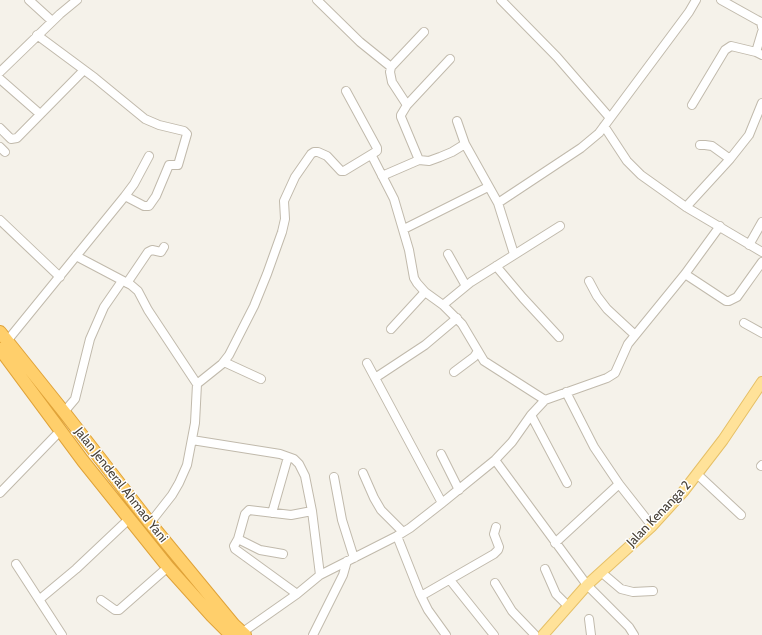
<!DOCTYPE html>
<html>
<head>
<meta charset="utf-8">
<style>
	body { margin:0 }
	canvas { display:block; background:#f5f2ea }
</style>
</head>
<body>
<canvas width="762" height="635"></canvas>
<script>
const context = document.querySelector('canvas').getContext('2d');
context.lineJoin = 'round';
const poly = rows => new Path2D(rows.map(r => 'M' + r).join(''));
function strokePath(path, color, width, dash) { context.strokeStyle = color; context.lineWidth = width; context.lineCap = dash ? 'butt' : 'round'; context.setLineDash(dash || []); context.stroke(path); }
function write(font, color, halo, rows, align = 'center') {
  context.font = font + ' Cabin,sans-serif'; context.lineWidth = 3; context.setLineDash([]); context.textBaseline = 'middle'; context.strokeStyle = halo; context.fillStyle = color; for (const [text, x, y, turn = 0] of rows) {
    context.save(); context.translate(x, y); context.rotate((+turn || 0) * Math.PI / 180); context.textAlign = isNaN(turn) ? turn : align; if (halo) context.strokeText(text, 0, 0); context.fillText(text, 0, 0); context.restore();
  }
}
const minor = poly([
	[29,0,52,21],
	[317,0,360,42,391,67],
	[501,0,557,57,610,118],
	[721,0,757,20,761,22,762,27],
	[762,32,756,52,762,55],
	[0,72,60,14,77,0],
	[0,79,40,114],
	[407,105,392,82,390,72,391,67,424,32],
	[692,105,725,50,731,46,756,52],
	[457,121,465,144],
	[604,126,627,161,641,175,686,207,762,252],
	[0,128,11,139,17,138,84,70],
	[700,145,705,145,712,146,730,159],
	[0,147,5,152],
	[372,156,394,199,409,250,414,278,417,283,425,292,443,305,462,324,484,361,545,400],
	[419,160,401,117,401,115,407,105,450,59],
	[382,176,419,160,429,161,440,157,452,152,465,144,498,203,514,254],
	[125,196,134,184,149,156],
	[498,203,581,148,599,133,689,12,696,0],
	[686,207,730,159,749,135,762,103],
	[0,220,60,277],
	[404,229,488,187],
	[749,245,762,222],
	[448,254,466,286],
	[76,256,131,285,138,291,148,310,197,384],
	[496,266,523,298,559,337],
	[685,274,726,301,729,301,737,297,762,262],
	[589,281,597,296,607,309,635,335],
	[127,283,148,252,152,250,161,252,164,247],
	[443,305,471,282,560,226],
	[744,323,762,333],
	[391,329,425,292],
	[7,341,125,196,144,206,149,206,156,196,169,165,178,165,187,134,184,131,159,125,145,119,95,78,37,35],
	[224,362,261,379],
	[367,363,442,503],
	[454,372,474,357,478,351],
	[375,378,425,345,457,318],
	[566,392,594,447,619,484,652,526],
	[64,412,75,399,90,339,104,307,122,281],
	[531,415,567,483],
	[192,440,280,454,294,459,299,464,305,476,312,511,320,575],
	[441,454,459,490],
	[495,460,587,585,629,627,634,635],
	[761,466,762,465],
	[363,473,374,498,381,510,403,532],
	[697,474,741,515],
	[334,477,342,520,354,558],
	[0,493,61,430],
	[272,513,288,457],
	[150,523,172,495,179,483,187,465,195,423,197,384,222,364,229,355,254,306,267,274,282,232,285,219,284,201,295,177,311,154,314,152,318,152,327,156,341,171,344,171,377,151,377,148,346,91],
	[397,536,420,594,428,610,446,635],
	[238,539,260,550,283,554],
	[555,543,619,484],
	[16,564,62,635],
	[545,569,556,594,568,606],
	[601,572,621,589,633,592,653,591],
	[450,580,494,635],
	[495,583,512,611,535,635],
	[297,594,235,549,234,546,238,539,245,514,249,510,291,515,312,511],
	[421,596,494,554,498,550,499,547,494,534,496,527],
	[40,599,76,569,129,519],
	[101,600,115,610,119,610,168,567],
	[589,619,591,635],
	[240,634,297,594,320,575,397,536,410,528,442,503,495,460,512,442,531,415,545,400,607,378,615,373,628,344,685,274,720,226],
	[313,635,343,575,347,561]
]);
const major = poly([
	[543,635,587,585,652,526,683,492,723,440,762,382]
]);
const highway = poly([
	[0,332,64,412,150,523,234,625,245,635],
	[0,349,83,461,168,567,212,616,231,635]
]);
strokePath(minor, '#c1baac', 10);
strokePath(major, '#e6c067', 12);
strokePath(highway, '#e0a339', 14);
strokePath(minor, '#fff', 8);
strokePath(major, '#ffe299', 10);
strokePath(highway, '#ffcf6b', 12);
write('13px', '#494238', '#fff', [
	["Jalan Jenderal Ahmad Yani",121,485,52],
	["Jalan Kenanga 2",659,514,-46]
]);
</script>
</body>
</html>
